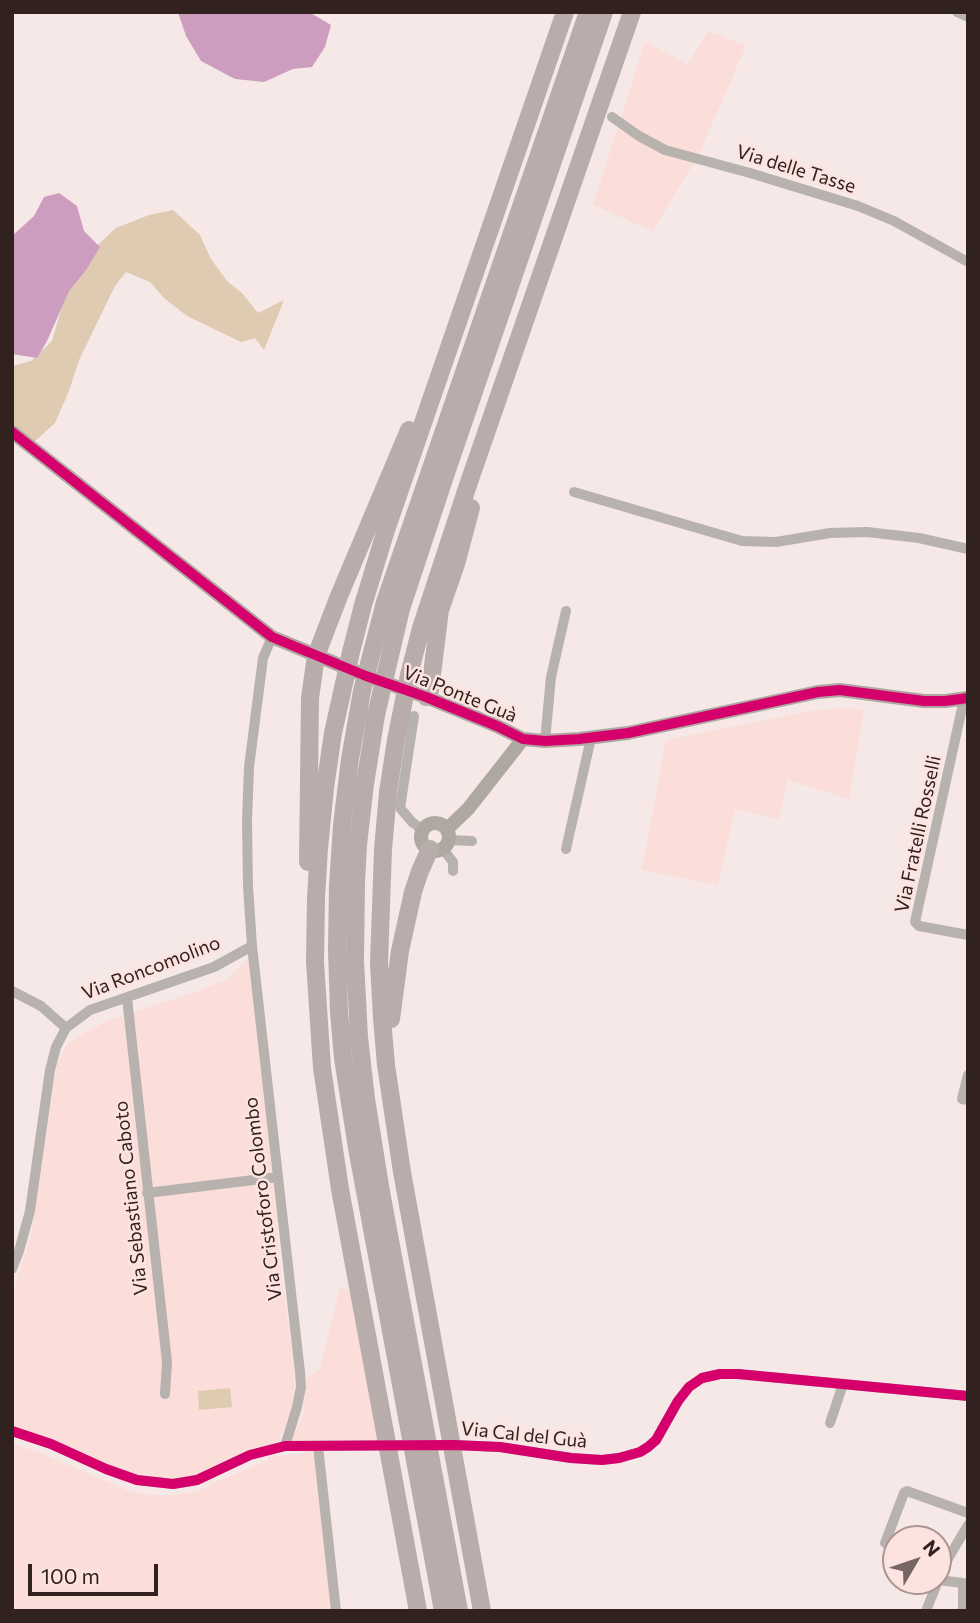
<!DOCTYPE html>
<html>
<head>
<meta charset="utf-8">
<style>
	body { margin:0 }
	#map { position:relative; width:980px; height:1623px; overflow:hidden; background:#f6e8e6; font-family:Commissioner,sans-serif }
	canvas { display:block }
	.frame { position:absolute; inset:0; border:14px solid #31211f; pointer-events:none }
	.north { position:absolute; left:882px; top:1525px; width:70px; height:70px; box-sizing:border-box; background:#fde3df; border:2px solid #ab9592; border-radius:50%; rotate:51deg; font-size:19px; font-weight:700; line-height:28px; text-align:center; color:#31211f }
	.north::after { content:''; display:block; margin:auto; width:24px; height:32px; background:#766765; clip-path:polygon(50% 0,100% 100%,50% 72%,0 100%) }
	.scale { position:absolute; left:28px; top:1564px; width:130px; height:32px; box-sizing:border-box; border:4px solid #31211f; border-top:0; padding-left:9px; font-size:21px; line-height:24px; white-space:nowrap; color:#31211f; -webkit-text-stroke:5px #fde3df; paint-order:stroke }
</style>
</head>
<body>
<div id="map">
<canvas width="980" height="1623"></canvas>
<div class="frame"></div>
<div class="north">N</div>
<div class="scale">100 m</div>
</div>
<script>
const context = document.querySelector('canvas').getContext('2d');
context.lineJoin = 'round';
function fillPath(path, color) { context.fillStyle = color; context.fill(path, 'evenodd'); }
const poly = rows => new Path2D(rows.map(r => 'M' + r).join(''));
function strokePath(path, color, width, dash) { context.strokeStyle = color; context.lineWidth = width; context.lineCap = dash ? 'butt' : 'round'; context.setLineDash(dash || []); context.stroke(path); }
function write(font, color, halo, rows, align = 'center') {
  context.font = font + ' Commissioner,sans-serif'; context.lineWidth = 5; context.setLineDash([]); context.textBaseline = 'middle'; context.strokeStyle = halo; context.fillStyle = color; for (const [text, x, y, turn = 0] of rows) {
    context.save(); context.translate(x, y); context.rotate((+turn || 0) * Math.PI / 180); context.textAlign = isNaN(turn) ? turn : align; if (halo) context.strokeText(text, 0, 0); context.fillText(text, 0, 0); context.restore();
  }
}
fillPath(poly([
	[708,31,746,46,699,154,653,231,593,205,645,42,688,64],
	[848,708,864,710,849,799,787,780,779,819,735,809,718,885,642,870,666,740,817,710],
	[255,951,280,1262,294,1365,294,1390,291,1410,277,1444,193,1479,150,1482,12,1430,12,1295,31,1236,57,1064,66,1047,76,1038,90,1030,112,1019,198,991,228,979],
	[340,1288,354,1292,387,1444,321,1445,332,1611,12,1611,12,1444,43,1454,129,1491,148,1495,174,1495,197,1492,225,1478,269,1460,269,1457,295,1454,295,1456,318,1446,291,1443,303,1414,307,1377,320,1369]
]), '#fbded9');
fillPath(poly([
	[173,210,200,235,211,259,227,281,242,293,258,313,284,300,264,350,255,338,241,342,187,316,164,298,150,282,126,272,115,286,79,360,69,391,55,423,35,441,12,428,12,366,31,361,52,341,69,282,91,251,116,228,149,215],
	[230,1388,232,1407,199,1410,198,1391]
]), '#decbb2');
fillPath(poly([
	[178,12,309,12,331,25,325,47,312,67,293,69,264,82,235,79,201,61,186,36],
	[59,193,77,206,84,231,100,247,86,270,69,291,47,341,37,358,12,354,12,236,34,216,44,197]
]), '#cd9dc0');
strokePath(poly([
	[957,12,968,17],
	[612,117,639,136,665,150,750,173,858,206,894,221,968,262],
	[574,492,742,541,776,542,830,533,867,532,919,538,968,549],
	[272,637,263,658,249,767,247,821,248,886,252,946,300,1372,301,1387,297,1407,285,1446],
	[964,699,915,922,919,926,968,935],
	[414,716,400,808,412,822,423,830],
	[545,741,551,677,566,611],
	[449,840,472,841],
	[442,848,453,862,453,871],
	[566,849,591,738],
	[12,991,41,1006,66,1028],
	[127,998,167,1362,165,1394],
	[968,1075,962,1099,968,1100],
	[147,1193,278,1177],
	[12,1269,19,1251,30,1211,50,1070,56,1047,66,1028,90,1010,214,967,252,946],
	[830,1423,843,1384],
	[12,1431,51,1444,106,1469,137,1480,173,1484,197,1480,250,1455,285,1446,454,1445,500,1447,571,1458,602,1460,619,1458,640,1452,648,1447,656,1440,678,1401,689,1387,702,1378,720,1374,738,1374,968,1396],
	[318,1446,336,1611],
	[885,1543,904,1493,907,1491,968,1513],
	[938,1580,949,1557,968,1525],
	[938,1580,963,1583,963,1611],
	[926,1611,938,1581]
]), '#b8b2ae', 10);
strokePath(poly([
	[12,432,272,637,366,676,426,697,497,726,523,739,545,741,579,739,628,733,818,692,840,690,924,701,945,701,968,698],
	'421 837a14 14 0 1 1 28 0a14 14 0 1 1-28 0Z',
	[447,829,468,809,523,739]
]), '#aea7a2', 14);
strokePath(poly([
	[426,697,430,690,440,610,456,564,471,508],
	[308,862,310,698,316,656,339,596,409,430],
	[391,1019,400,951,413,892,420,871,430,849],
	[418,1611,340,1189,322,1068,315,962,316,898,319,848,325,788,333,733,351,652,363,605,386,530,565,12],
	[443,1611,357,1148,343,1058,339,1012,337,950,338,886,342,825,350,759,362,691,385,602,588,12],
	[459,1611,381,1192,366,1099,359,1037,355,961,356,883,358,845,365,784,376,715,401,609,445,476,604,12],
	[482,1611,402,1172,386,1065,382,1018,379,963,383,850,388,792,396,740,409,675,421,628,468,485,632,12]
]), '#b8adaa', 18);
strokePath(poly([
	[12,432,272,637,366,676,426,697,497,726,523,739,545,741,579,739,628,733,818,692,840,690,924,701,945,701,968,698],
	[12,1431,51,1444,106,1469,137,1480,173,1484,197,1480,250,1455,285,1446,454,1445,500,1447,571,1458,602,1460,619,1458,640,1452,648,1447,656,1440,678,1401,689,1387,702,1378,720,1374,738,1374,968,1396]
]), '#d6006c', 10);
write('19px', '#31211f', '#fde3df', [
	["Via delle Tasse",796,169,17],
	["Via Ponte Guà",460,694,22],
	["Via Fratelli Rosselli",918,834,-78],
	["Via Roncomolino",151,968,-21],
	["Via Sebastiano Caboto",131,1198,-96],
	["Via Cristoforo Colombo",263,1199,-97],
	["Via Cal del Guà",524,1435,6]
]);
</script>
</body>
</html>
